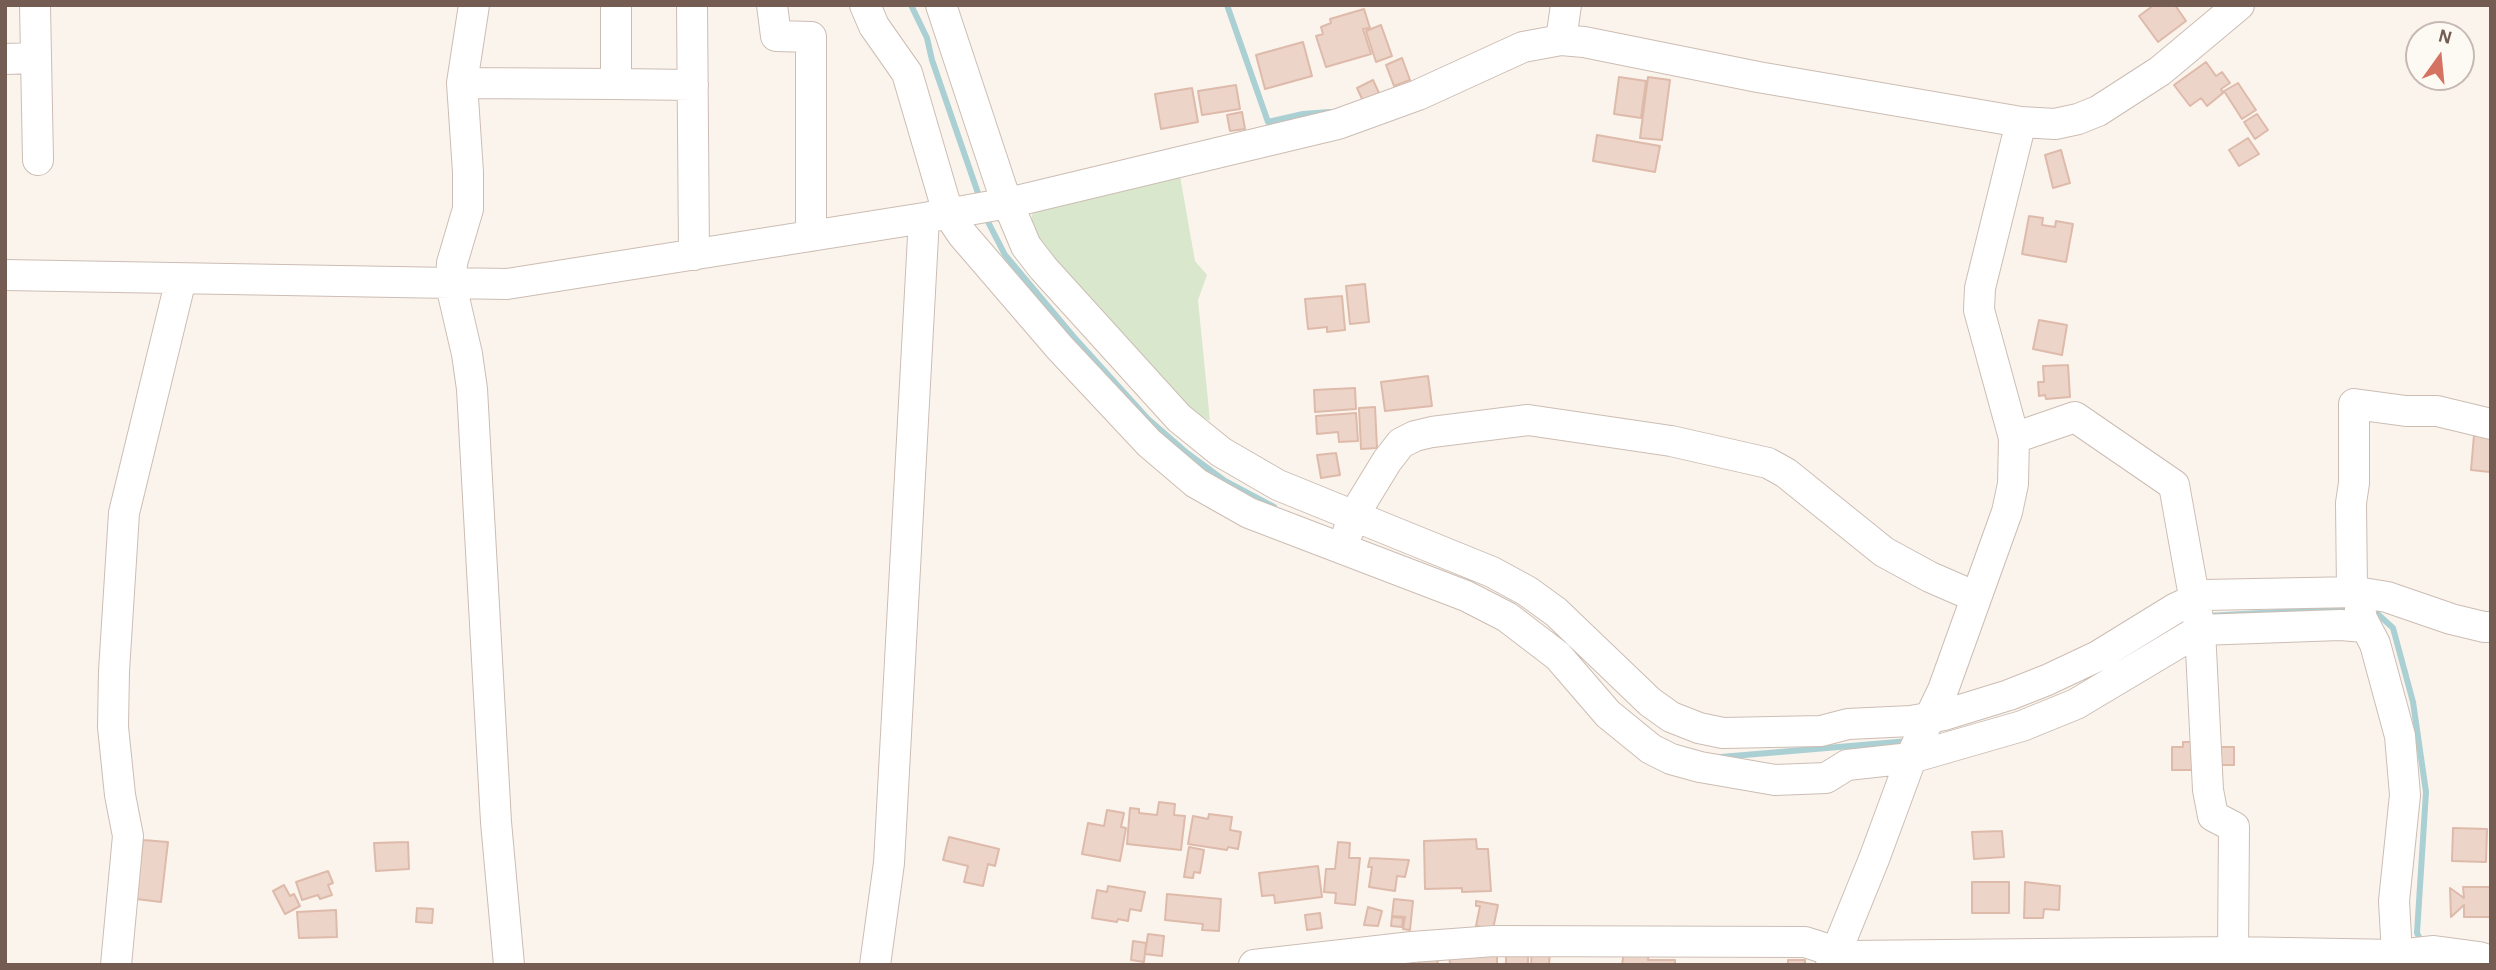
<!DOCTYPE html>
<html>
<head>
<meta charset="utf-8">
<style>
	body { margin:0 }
	#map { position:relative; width:2496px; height:970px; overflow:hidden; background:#fbf4ed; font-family:"Alegreya Sans",sans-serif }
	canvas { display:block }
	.frame { position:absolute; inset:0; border:7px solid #745c52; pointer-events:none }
	.north { position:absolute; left:2405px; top:21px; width:70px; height:70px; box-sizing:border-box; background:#fdf9f3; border:2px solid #c6bab3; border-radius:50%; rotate:15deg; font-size:19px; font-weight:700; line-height:28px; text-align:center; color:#745c52 }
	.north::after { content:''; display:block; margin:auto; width:24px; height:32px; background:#d57362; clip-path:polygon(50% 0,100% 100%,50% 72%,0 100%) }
</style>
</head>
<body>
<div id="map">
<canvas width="2496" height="970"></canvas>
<div class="frame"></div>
<div class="north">N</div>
</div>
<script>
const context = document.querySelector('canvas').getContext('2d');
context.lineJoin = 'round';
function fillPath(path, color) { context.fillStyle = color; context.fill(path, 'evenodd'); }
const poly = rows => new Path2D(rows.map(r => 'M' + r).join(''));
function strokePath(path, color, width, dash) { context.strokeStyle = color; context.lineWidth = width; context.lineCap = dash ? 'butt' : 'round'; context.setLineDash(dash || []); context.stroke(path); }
fillPath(poly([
	[1180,176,1195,261,1207,275,1198,300,1210,421,1191,410,1057,272,1031,223,1033,208]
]), '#d9e7cc');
strokePath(poly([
	[911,5,927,38,932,60,980,199],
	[1227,5,1268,122,1303,114,1330,112],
	[985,216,1005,255,1073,336,1148,419,1187,453,1225,481,1274,507],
	[2370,607,2393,628,2413,702,2426,792,2417,933,2423,945],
	[2206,616,2352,608],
	[1721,757,1909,741]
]), '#aad0d3', 6);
const building = poly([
	[2154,5,2175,5,2186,21,2158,42,2139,16,2154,5],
	[1364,9,1370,28,1363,29,1371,54,1326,67,1316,36,1323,34,1321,27,1331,23,1330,19,1364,9],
	[1381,25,1392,56,1376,62,1366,31,1381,25],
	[1303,42,1312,76,1265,89,1256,55,1303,42],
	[1402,58,1410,80,1394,86,1386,65,1402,58],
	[2206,62,2216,76,2222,72,2230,83,2221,89,2223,93,2207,106,2201,98,2190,106,2174,85,2206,62],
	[1619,77,1646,81,1641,118,1614,114,1619,77],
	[1648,77,1670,80,1662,140,1640,138,1648,77],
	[1373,80,1379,93,1363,101,1357,88,1373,80],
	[2238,83,2256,110,2242,119,2224,91,2238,83],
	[1236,85,1240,109,1202,115,1198,91,1236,85],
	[1192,88,1198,122,1161,129,1155,94,1192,88],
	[1242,112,1245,129,1230,131,1227,115,1242,112],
	[2257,114,2268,130,2255,139,2244,122,2257,114],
	[1597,135,1660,146,1655,172,1593,161,1597,135],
	[2248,138,2259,154,2239,166,2229,150,2248,138],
	[2061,150,2070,183,2053,188,2045,155,2061,150],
	[2029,216,2043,218,2042,225,2055,227,2056,221,2073,224,2066,262,2022,254,2029,216],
	[1365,284,1369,322,1350,324,1346,286,1365,284],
	[1342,296,1345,330,1327,332,1327,327,1308,329,1305,299,1342,296],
	[2039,320,2067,325,2062,355,2033,349,2039,320],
	[2068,365,2070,397,2046,399,2045,395,2039,396,2038,382,2044,382,2043,366,2068,365],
	[1428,376,1432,406,1385,411,1381,382,1428,376],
	[1355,388,1356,409,1315,412,1314,390,1355,388],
	[1375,407,1377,448,1361,449,1359,408,1375,407],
	[1356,413,1358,441,1339,442,1338,432,1317,434,1316,416,1356,413],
	[2474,435,2491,437,2490,472,2471,470,2474,435],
	[1336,453,1340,475,1321,478,1317,455,1336,453],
	[2183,742,2199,742,2200,770,2172,770,2172,747,2183,747,2183,742],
	[2218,747,2234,747,2234,765,2218,765,2218,747],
	[1159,802,1175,804,1174,815,1185,816,1181,850,1127,844,1130,808,1139,809,1139,813,1157,815,1159,802],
	[1107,810,1124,813,1121,827,1126,828,1120,861,1082,854,1088,823,1104,826,1107,810],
	[1209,814,1232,817,1230,830,1241,832,1238,849,1228,847,1227,850,1188,844,1193,816,1208,819,1209,814],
	[2453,828,2487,829,2486,862,2452,861,2453,828],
	[2002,831,2004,857,1974,859,1972,832,2002,831],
	[949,837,999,849,995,866,988,864,983,886,964,882,968,866,943,860,949,837],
	[1476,839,1477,849,1488,849,1491,891,1462,892,1462,888,1425,889,1424,841,1476,839],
	[143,840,168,842,161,902,136,899,143,840],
	[408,842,409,869,376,871,374,843,408,842],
	[1338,842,1350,843,1349,858,1360,858,1355,905,1335,903,1336,893,1324,892,1326,869,1335,869,1338,842],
	[1189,847,1204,850,1200,873,1194,872,1193,878,1184,877,1189,847],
	[1370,858,1409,860,1405,877,1397,876,1395,891,1369,887,1372,867,1368,867,1370,858],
	[1318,866,1322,897,1275,903,1274,895,1262,896,1259,873,1318,866],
	[328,871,333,883,328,885,332,895,320,899,318,895,302,900,296,882,328,871],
	[1972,882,2009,882,2009,913,1972,913,1972,882],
	[2025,882,2060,886,2059,910,2044,909,2043,918,2024,918,2025,882],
	[284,885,290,896,294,894,300,906,285,914,273,891,284,885],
	[1108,886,1145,892,1141,911,1130,909,1128,921,1118,919,1117,922,1092,918,1097,890,1107,892,1108,886],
	[2463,887,2491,887,2491,917,2464,917,2464,905,2451,917,2450,888,2464,898,2463,887],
	[1167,894,1221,899,1219,931,1202,930,1203,924,1165,920,1167,894],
	[1394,899,1413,901,1410,930,1403,929,1405,917,1392,916,1394,899],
	[1476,901,1498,905,1493,929,1476,926,1480,906,1476,906,1476,901],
	[1368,907,1382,911,1378,926,1364,925,1368,907],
	[417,908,433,909,432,923,416,922,417,908],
	[336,910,337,937,299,938,297,912,336,910],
	[1320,913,1322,928,1307,930,1305,915,1320,913],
	[1392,917,1403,918,1402,927,1391,926,1392,917],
	[1148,934,1164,936,1162,956,1145,954,1148,934],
	[1133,941,1146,943,1144,962,1131,960,1133,941],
	[1532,949,1550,951,1549,965,1531,965,1532,949],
	[1497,951,1497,965,1450,965,1449,952,1497,951],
	[1649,951,1648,960,1675,960,1675,965,1622,965,1624,952,1649,951],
	[1506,952,1528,952,1528,965,1506,965,1506,952],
	[1421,953,1439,956,1437,965,1418,965,1421,953],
	[1788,960,1805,960,1805,965,1788,965,1788,960]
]);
fillPath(building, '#edd4c8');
strokePath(building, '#debaaa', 2);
const minor = poly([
	[35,5,38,160],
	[474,5,462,83,468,172,468,209,452,263,451,285,467,354,472,389,496,822,509,965],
	[692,5,694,255],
	[772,5,776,36,811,37,811,236],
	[865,5,874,26,907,73,948,213,962,234,1060,348,1149,443,1196,483,1249,513,1466,596,1507,617,1558,656,1608,714,1651,749,1671,759,1700,767,1775,780,1826,778,1847,765,1911,758,2022,726,2076,704,2200,630,2340,625,2365,627],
	[941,5,1002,189,1026,246,1043,268,1179,418,1221,452,1278,485,1492,572,1527,591,1556,612,1650,702,1671,717,1699,728,1723,733,1821,731,1848,724,1911,721,1944,715,2009,695,2047,680,2098,656,2176,608,2204,595,2357,592,2387,597,2451,619,2484,627,2491,627],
	[1561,40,1566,5],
	[5,59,36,58],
	[462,83,616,84,616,5],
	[616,84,693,85],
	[5,275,507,284,924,218,1008,203,1338,124,1418,95,1523,47,1561,40,1584,42,1758,77,2021,122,2055,124,2078,119,2098,111,2160,71,2239,5],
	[2014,438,2075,417,2174,485,2200,630,2208,790,2213,816,2234,827,2233,952],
	[1348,532,1354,515,1387,461,1401,443,1415,436,1432,432,1528,420,1671,441,1768,463,1786,473,1884,552,1930,577,1976,597],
	[2352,591,2351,503,2354,483,2354,404,2406,411,2437,411,2491,424],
	[2360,609,2362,619,2375,644,2400,736,2405,795,2394,901,2397,955],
	[116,965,128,836,120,795,113,727,114,671,124,513,181,279],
	[875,965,889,863,924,218],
	[1254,965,1412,947,1494,941,1805,942,1849,956,2233,952,2397,955,2434,951,2479,957,2491,961],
	[1831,965,1874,859,1915,748,1943,690,2007,512,2013,484,2014,438,1979,310,1980,288,2021,122]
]);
strokePath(minor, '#ccbdb3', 32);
strokePath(minor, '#fff', 30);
</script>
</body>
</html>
